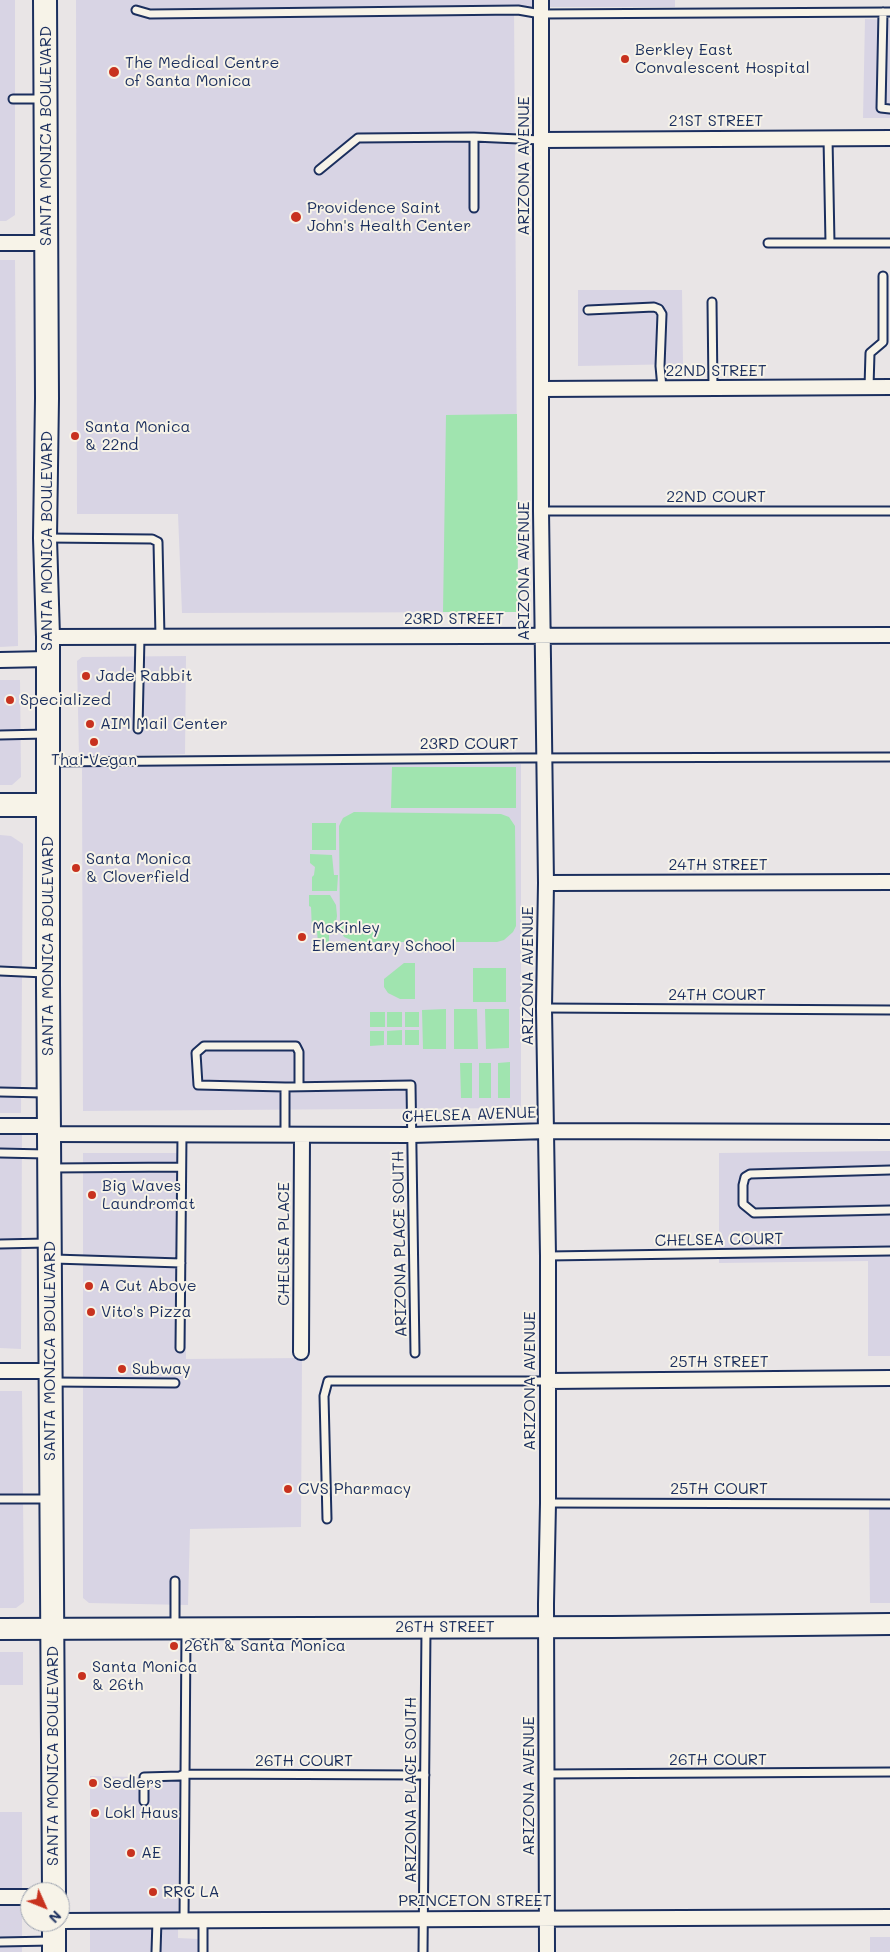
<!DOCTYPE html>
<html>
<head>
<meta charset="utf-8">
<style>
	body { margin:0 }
	#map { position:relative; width:890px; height:1952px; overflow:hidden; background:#e9e5e6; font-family:Mali,sans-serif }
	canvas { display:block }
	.north { position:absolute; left:20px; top:1882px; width:50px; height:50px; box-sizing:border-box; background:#f7f3e8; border:1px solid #9fa5b1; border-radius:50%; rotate:134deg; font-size:14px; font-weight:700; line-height:20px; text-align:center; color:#1b2f5e }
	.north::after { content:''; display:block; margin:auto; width:18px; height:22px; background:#c8321e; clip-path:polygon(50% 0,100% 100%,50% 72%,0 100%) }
</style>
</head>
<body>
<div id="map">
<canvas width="890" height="1952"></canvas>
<div class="north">N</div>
</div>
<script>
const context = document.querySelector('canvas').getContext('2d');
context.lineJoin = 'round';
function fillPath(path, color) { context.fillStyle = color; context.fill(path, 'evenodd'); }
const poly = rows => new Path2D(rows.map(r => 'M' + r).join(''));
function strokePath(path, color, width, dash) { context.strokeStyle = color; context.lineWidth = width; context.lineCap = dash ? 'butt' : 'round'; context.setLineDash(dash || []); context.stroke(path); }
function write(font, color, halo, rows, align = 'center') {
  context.font = font + ' Mali,sans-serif'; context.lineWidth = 4; context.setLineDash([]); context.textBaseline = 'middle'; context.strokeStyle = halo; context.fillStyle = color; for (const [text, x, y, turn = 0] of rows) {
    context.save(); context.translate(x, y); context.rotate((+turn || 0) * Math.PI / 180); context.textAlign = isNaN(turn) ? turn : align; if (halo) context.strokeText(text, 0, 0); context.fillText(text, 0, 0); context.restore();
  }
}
fillPath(poly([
	[0,0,15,0,15,215,6,221,0,221],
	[76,0,675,0,675,7,514,7,518,612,182,613,178,514,77,514],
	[865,19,890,20,890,118,863,118],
	[0,260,15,260,18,646,0,647],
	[578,290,682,290,683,364,578,366],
	[186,656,185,754,79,757,77,661,82,657],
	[0,680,20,680,21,777,12,785,0,785],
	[521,764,521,1108,83,1111,82,766],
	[0,835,11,836,23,844,21,1113,0,1113],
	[22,1129,21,1349,0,1348,0,1130],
	[890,1151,890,1356,868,1356,868,1261,719,1263,719,1153],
	[83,1153,185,1153,186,1359,302,1358,301,1527,190,1529,188,1605,89,1603,83,1598],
	[0,1391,22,1391,24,1602,16,1608,0,1608],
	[869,1508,890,1508,890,1603,870,1603],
	[0,1652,23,1652,23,1685,0,1685],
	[90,1776,179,1778,178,1938,198,1939,198,1952,90,1952],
	[0,1812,22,1812,22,1952,0,1952],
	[870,1937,890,1937,890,1952,870,1952]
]), '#d8d4e4');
fillPath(poly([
	[517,414,518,612,443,612,446,415],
	[392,767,516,767,516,808,391,808],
	[354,812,501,814,509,817,515,826,516,926,513,932,504,940,497,942,356,942,344,937,340,929,339,826,343,818],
	[312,823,336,823,336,850,312,850],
	[310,854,332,855,334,875,338,875,337,891,312,891,312,877,314,875,315,867,310,863],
	[309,895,330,895,336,905,337,916,335,928,329,934,329,944,318,944,317,930,312,930,311,907,309,906],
	[404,963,415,963,415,999,400,999,388,993,384,987,384,979],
	[473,968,506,968,506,1002,473,1002],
	[446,1009,446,1049,423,1049,422,1010],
	[454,1009,477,1009,478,1049,454,1049],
	[485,1009,509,1009,509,1048,486,1049],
	[370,1012,385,1012,385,1027,370,1027],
	[387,1012,402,1012,402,1027,387,1027],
	[405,1012,419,1012,419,1027,405,1027],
	[402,1030,402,1045,387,1045,387,1031],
	[405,1030,419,1030,419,1045,405,1045],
	[370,1031,384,1031,384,1045,370,1046],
	[510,1062,510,1098,498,1098,498,1063],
	[460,1063,472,1063,472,1098,461,1098],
	[479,1063,491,1063,491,1098,479,1098]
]), '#a0e4af');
const lane = poly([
	[136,10,150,14,518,10,541,14,890,12],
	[883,12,881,108,890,109],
	[13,99,43,99],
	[474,137,474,208],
	[828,138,830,243],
	[319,170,358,138,474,137,541,140],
	[768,243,890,243],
	[712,302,713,388],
	[588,310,654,307,659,309,662,314,660,366,662,388],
	[869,387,870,353,883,342,883,276],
	[541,511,890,511],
	[47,538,152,539,158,542,160,637],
	[138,729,140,637],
	[0,735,45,734],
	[50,762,520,758,890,757],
	[0,971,45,973],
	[544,1008,890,1010],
	[299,1086,299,1052,296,1046,204,1046,196,1053,198,1085,285,1087,411,1085,415,1353],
	[285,1087,285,1136],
	[0,1092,45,1093],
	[0,1153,46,1154],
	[52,1168,181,1167],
	[890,1170,750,1174,745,1177,743,1185,743,1204,754,1213,890,1210],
	[0,1244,46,1243],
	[548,1256,890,1251],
	[54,1259,181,1263],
	[180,1348,182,1134],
	[53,1382,175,1383],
	[0,1499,48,1499],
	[548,1503,890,1504],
	[327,1519,324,1396,328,1381,548,1381],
	[175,1581,175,1626],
	[547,1774,890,1772],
	[144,1801,144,1777,180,1776,184,1774,425,1775],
	[184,1920,186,1631],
	[203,1920,203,1952],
	[0,1942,51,1941],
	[156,1952,157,1920],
	[423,1952,426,1630]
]);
const street = poly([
	[541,0,541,511,546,883,544,1008,548,1256,548,1503,546,1604,547,1952],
	[542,140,890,138],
	[0,243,46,243],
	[542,389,890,387],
	[48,637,890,635],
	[0,660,48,659],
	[546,883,890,882],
	[0,1126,49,1126],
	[49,1134,412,1135,547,1131,890,1132],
	[301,1352,302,1136],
	[0,1371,50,1371],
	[548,1381,890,1378],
	[0,1897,30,1897],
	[60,1921,890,1917]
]);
const secondary = poly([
	[0,1629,612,1627,890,1624]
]);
const primary = poly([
	[45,0,47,398,45,538,48,637,48,985,54,1892],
	[0,805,48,805],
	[54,1952,54,1922]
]);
strokePath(lane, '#1b2f5e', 11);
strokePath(street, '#1b2f5e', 18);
strokePath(secondary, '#1b2f5e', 24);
strokePath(primary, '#1b2f5e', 26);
strokePath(lane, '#f7f3e8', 7);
strokePath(street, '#f7f3e8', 14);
strokePath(secondary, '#f7f3e8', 20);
strokePath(primary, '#f7f3e8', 22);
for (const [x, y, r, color] of [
	[625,59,5,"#c8321e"],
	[114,72,6,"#c8321e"],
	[296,217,6,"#c8321e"],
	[75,436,5,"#c8321e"],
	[86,676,5,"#c8321e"],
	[10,700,5,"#c8321e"],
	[90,724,5,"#c8321e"],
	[94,742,5,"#c8321e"],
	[76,868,5,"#c8321e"],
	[302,937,5,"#c8321e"],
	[92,1195,5,"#c8321e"],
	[89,1286,5,"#c8321e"],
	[91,1312,5,"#c8321e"],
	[122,1369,5,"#c8321e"],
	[288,1489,5,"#c8321e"],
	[174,1646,5,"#c8321e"],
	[82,1676,5,"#c8321e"],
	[93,1783,5,"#c8321e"],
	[95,1813,5,"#c8321e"],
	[131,1853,5,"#c8321e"],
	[153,1892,5,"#c8321e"]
]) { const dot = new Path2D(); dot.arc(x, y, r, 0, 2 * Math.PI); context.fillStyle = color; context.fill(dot); strokePath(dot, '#f7f3e8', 2); }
write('16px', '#1b2f5e', '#f7f3e8', [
	["Berkley East",635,50],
	["Convalescent Hospital",635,68],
	["The Medical Centre",125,63],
	["of Santa Monica",125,81],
	["Providence Saint",307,208],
	["John's Health Center",307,226],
	["Santa Monica",85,427],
	["& 22nd",85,445],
	["Jade Rabbit",96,676],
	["Specialized",20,700],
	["AIM Mail Center",100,724],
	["Thai Vegan",94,760,"center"],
	["Santa Monica",86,859],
	["& Cloverfield",86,877],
	["McKinley",312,928],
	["Elementary School",312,946],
	["Big Waves",102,1186],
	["Laundromat",102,1204],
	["A Cut Above",99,1286],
	["Vito's Pizza",101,1312],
	["Subway",132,1369],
	["CVS Pharmacy",298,1489],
	["26th & Santa Monica",184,1646],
	["Santa Monica",92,1667],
	["& 26th",92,1685],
	["Sedlers",103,1783],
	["Lokl Haus",105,1813],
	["AE",141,1853],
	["RRC LA",163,1892]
], 'left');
write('16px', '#1b2f5e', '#f7f3e8', [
	["21ST STREET",716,121],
	["SANTA MONICA BOULEVARD",46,136,-90],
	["ARIZONA AVENUE",524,166,-90],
	["22ND STREET",716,371],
	["22ND COURT",716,497],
	["SANTA MONICA BOULEVARD",47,541,-90],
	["ARIZONA AVENUE",524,571,-90],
	["23RD STREET",454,619],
	["23RD COURT",469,744],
	["24TH STREET",718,865],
	["SANTA MONICA BOULEVARD",48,946,-90],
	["ARIZONA AVENUE",528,976,-90],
	["24TH COURT",717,995],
	["CHELSEA AVENUE",469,1115,-2],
	["CHELSEA COURT",719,1240,-1],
	["CHELSEA PLACE",284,1244,-90],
	["ARIZONA PLACE SOUTH",400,1244,-91],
	["SANTA MONICA BOULEVARD",50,1351,-90],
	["25TH STREET",719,1362],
	["ARIZONA AVENUE",530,1381,-90],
	["25TH COURT",719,1489],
	["26TH STREET",445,1627],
	["SANTA MONICA BOULEVARD",53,1756,-90],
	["26TH COURT",718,1760],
	["26TH COURT",304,1761],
	["ARIZONA AVENUE",529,1786,-90],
	["ARIZONA PLACE SOUTH",411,1790,-90],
	["PRINCETON STREET",475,1901]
]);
</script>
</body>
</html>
